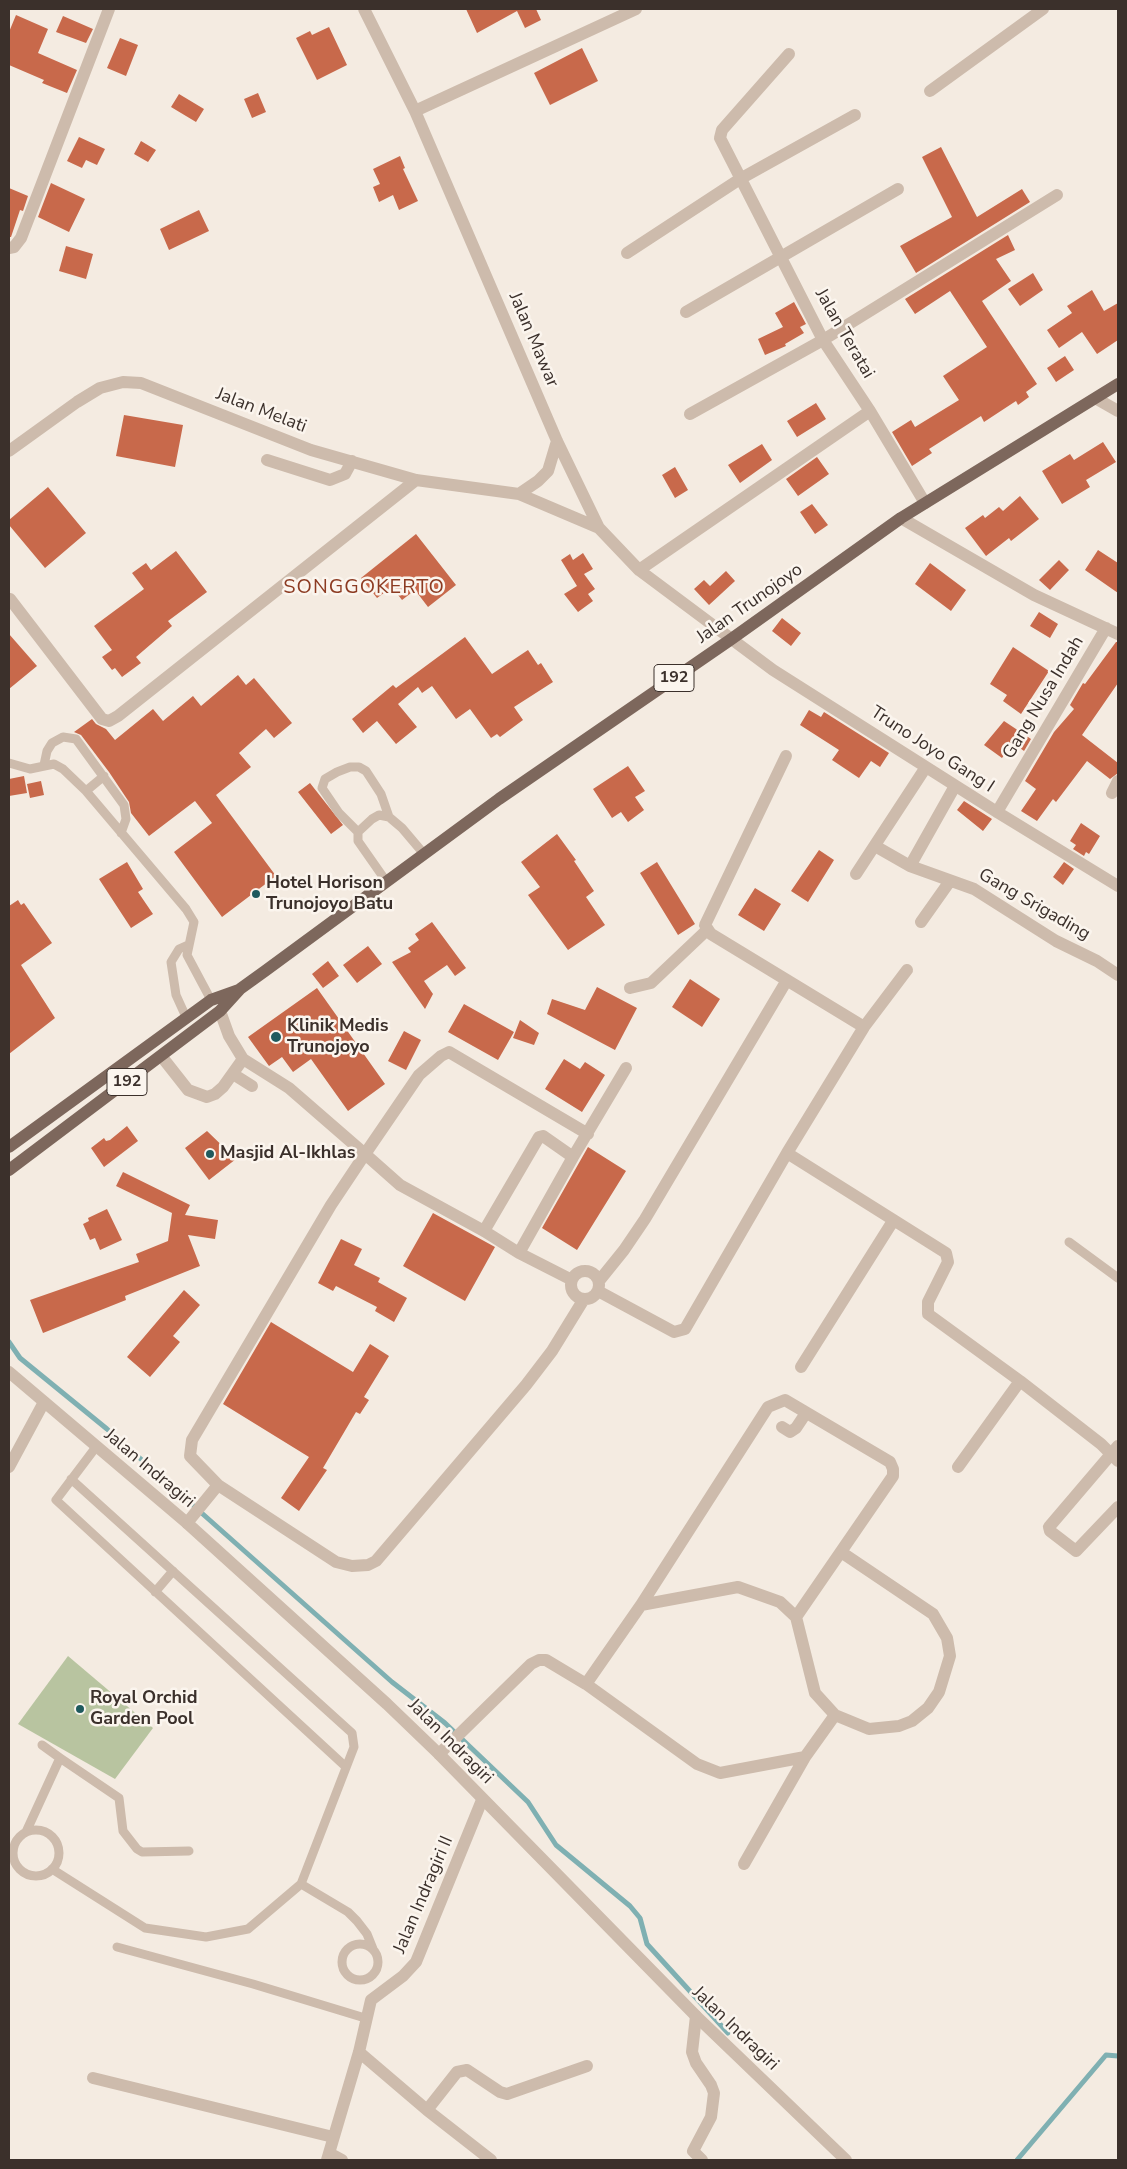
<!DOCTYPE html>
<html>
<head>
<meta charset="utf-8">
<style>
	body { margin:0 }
	#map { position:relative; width:1127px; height:2169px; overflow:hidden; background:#f4ebe1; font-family:"Nunito Sans",sans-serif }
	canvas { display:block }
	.frame { position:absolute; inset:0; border:10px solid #3b302b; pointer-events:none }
</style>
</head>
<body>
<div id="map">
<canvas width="1127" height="2169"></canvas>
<div class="frame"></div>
</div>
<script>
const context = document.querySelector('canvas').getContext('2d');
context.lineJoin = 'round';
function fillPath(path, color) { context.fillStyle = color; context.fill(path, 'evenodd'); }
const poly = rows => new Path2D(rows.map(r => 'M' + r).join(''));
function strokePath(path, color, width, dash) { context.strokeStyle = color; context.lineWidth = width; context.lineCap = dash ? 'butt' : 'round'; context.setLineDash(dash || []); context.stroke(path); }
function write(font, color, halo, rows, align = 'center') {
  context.font = font + ' "Nunito Sans",sans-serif'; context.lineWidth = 5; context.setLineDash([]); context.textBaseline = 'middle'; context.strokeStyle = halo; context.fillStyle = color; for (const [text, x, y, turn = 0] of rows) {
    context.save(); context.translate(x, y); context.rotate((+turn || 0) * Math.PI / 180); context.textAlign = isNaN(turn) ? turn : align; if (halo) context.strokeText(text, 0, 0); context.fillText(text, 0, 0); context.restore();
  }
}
fillPath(poly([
	[68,1656,153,1728,115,1779,18,1724]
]), '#b8c4a0');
strokePath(poly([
	[9,1342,20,1358,107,1429,392,1682,445,1723,528,1802,556,1845,630,1906,640,1918,647,1944,728,2033],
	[1017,2160,1106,2055,1118,2056]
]), '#7fb0b2', 5);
fillPath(poly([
	[466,9,536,9,541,20,525,28,517,11,477,33],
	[16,15,48,29,38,53,77,70,67,93,42,83,44,80,9,65,9,32],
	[63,16,93,29,86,43,56,32],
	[329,27,347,65,317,80,296,38,310,31,312,35],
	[120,38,138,45,126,76,107,68],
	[582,48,598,81,550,105,534,73],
	[258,93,266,112,252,118,244,99],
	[179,94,204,109,196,122,171,107],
	[79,137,105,149,97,165,86,160,82,168,67,161],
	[141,141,156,150,148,162,134,154],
	[941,147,977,217,1022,189,1030,202,916,273,900,246,952,217,922,157],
	[400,156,405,168,403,169,418,201,399,210,393,195,379,202,373,187,380,184,373,169],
	[51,183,85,199,69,232,38,217],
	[9,188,28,196,23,211,20,210,11,237,9,237],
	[199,210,209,231,169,250,160,229],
	[1008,235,1015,250,996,259,1011,281,982,301,1037,384,1026,392,1029,397,1018,405,1016,401,984,422,981,416,929,449,932,453,912,466,892,432,911,420,915,427,959,400,943,376,987,347,950,291,915,314,905,299],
	[66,246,93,254,86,279,59,271],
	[1033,273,1043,290,1020,306,1008,289],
	[1092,290,1104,311,1118,303,1118,340,1097,354,1082,332,1059,348,1047,330,1072,313,1067,306],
	[794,302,806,324,800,327,804,333,785,344,786,346,765,355,758,339,783,327,775,313],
	[1065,356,1074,370,1056,382,1047,368],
	[816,403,826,419,797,437,787,421],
	[124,415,183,425,175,467,116,456],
	[1103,442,1116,462,1086,480,1090,487,1062,504,1042,471,1070,454,1074,460],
	[762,444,772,460,740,483,728,465],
	[817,457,829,474,798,496,786,479],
	[675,467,688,490,675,498,662,475],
	[48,487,86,533,45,568,9,525,9,520],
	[1020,496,1039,519,1011,541,1009,538,986,556,965,528,983,515,985,518,999,507,1003,511],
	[812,504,828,525,815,534,800,512],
	[416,534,456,585,428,607,415,590,402,600,392,587,377,598,361,578],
	[1098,550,1118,563,1118,593,1085,570],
	[176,551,207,592,168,621,172,626,136,657,141,663,122,677,115,668,112,670,102,657,112,650,94,626,144,589,132,573,146,563,151,570],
	[583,553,593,569,584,574,595,589,588,594,593,601,578,612,564,594,577,586,561,560,570,554,573,560],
	[1059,560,1069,570,1050,590,1039,580],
	[930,563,966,590,951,611,915,584],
	[726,571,735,581,709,605,694,589,704,580,710,586],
	[1039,612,1058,624,1050,638,1030,626],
	[782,618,801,633,791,646,772,631],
	[9,634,37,666,9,689],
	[465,637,492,674,528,650,538,665,541,663,553,682,514,707,523,720,500,737,497,734,491,738,470,709,456,719,432,686,422,693,418,687,398,704,417,727,396,744,377,721,363,733,352,719,393,685,396,688],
	[1116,642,1118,642,1118,683,1082,735,1118,763,1118,773,1110,779,1087,761,1056,802,1053,799,1037,821,1021,811,1036,789,1025,781,1054,732,1074,709,1070,705,1083,683,1085,684],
	[1013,647,1049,671,1021,714,1003,701,1007,695,990,684],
	[238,675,246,685,254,678,292,723,274,738,266,729,239,753,251,767,216,795,276,876,222,917,174,852,212,823,195,801,149,836,131,813,129,802,109,772,81,735,74,732,92,719,96,724,106,729,115,740,153,709,163,721,193,696,201,706],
	[809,710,821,717,824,712,889,753,880,767,871,761,859,778,832,760,839,750,800,725],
	[1004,721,1031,739,1024,751,1013,743,1002,758,984,745],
	[628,766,645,791,635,797,644,810,628,822,621,812,612,818,593,789],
	[24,776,27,793,9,796,9,779],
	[41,781,44,795,30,798,27,784],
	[310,783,343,825,331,834,298,792],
	[964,801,992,819,983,831,957,810],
	[1081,823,1100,836,1089,854,1086,852,1084,856,1073,849,1076,845,1070,841],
	[557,834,576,860,574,861,594,891,586,897,605,925,568,950,528,895,540,887,521,862],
	[819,850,834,860,808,902,791,891],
	[127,862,143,889,138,892,153,914,131,928,99,879],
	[657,862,695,924,678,935,640,873],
	[1064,862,1074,869,1063,885,1053,877],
	[755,888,781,904,764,931,738,915],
	[18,900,21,905,24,903,52,943,21,965,55,1018,9,1054,9,906],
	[432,922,466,968,455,976,447,965,424,981,433,994,425,1009,392,962,411,952,408,948,419,940,415,934],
	[368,946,382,964,357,983,343,965],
	[328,961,339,976,323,988,312,974],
	[690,979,720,999,702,1027,672,1007],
	[597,987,637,1008,615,1050,547,1014,552,999,585,1010],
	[317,988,385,1084,348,1111,311,1059,293,1072,282,1057,269,1066,248,1037],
	[464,1004,514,1032,498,1060,448,1032],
	[520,1020,539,1033,534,1045,513,1038],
	[404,1031,421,1040,406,1070,388,1061],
	[564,1059,580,1069,585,1062,605,1075,582,1112,545,1089],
	[127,1126,138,1141,104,1167,91,1148,104,1138,106,1141,110,1140],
	[207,1131,236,1159,209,1180,185,1148],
	[588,1147,626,1171,577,1250,542,1228],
	[123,1172,190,1205,185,1215,218,1220,215,1239,188,1235,200,1266,125,1296,126,1300,43,1333,30,1300,139,1262,136,1254,168,1241,172,1213,116,1186],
	[107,1209,122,1240,100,1250,95,1238,90,1240,83,1224,89,1221,88,1218],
	[433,1213,495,1247,465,1301,403,1266],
	[341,1239,362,1249,354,1265,380,1278,378,1282,407,1298,394,1322,375,1311,377,1307,336,1286,333,1291,318,1283],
	[184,1290,200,1305,173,1336,180,1342,150,1377,127,1357],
	[271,1322,353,1372,370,1344,389,1356,364,1397,369,1400,360,1414,356,1412,323,1468,327,1470,299,1511,281,1498,309,1457,223,1404]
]), '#c8694b');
strokePath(poly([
	[9,763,30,769,54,764,63,769,86,791,186,909,194,922,187,955,211,1000],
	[44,765,47,751,52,743,63,737,76,739,124,805,126,819,121,833],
	[86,791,104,776],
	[358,832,339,813,322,788,325,779,337,772,350,767,359,767,366,771,381,794,389,817],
	[386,881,358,841,358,832,372,819,379,815,389,817,402,828,424,854],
	[186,1017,176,995,171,962,179,949,188,945],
	[1069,1242,1118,1278],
	[96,1447,56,1500,346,1767],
	[71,1479,352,1733,354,1747,301,1884,348,1912,357,1921,367,1934,373,1949],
	[155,1592,173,1571],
	[42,1745,60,1758],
	'13 1853a23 23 0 1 1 46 0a23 23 0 1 1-46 0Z',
	[26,1832,60,1758,119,1798,123,1831,137,1849,142,1852,189,1851],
	[52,1869,145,1928,206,1937,248,1929,301,1884],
	'342 1962a18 18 0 1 1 36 0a18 18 0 1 1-36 0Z',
	[117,1947,253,1984,365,2018]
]), '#cdbbac', 9);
strokePath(poly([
	[364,9,415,111,557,441,599,528,639,570,773,670,997,812,1118,886],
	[789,54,722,130,720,138,823,340,870,411,925,503],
	[930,91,1043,9],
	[415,111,636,9],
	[9,248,14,247,21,238,109,9],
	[627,253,740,179,855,115],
	[686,312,898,189],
	[1097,399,1118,411],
	[690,414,823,340,1057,195],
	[9,451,77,402,100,388,123,382,141,383,311,450,416,480,519,494,599,528],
	[267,460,330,480,345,474,352,461],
	[519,494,538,481,548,471,557,441],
	[901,518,1034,595,1118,634],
	[639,570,870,411],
	[10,599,102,719,109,721,118,716,416,480],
	[786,756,705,925,711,934,864,1027,787,1153],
	[1112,793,1118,781],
	[997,812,1106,628],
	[875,846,910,866,974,889,1056,941,1097,961,1118,975],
	[910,866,955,786],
	[856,874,926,767],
	[921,922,950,881],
	[630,988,651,983,707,930],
	[220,1011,229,1036,243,1059,289,1088,365,1154,419,1075,441,1056,449,1052,588,1134],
	[864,1027,907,970],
	[162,1057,188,1090,207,1097,215,1094,223,1087,243,1059],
	[233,1074,252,1086],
	[484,1231,539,1137,543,1136,573,1157],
	[519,1253,573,1157,626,1068],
	'571 1285a14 14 0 1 1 28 0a14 14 0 1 1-28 0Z',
	[599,1281,624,1250,645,1219,787,980],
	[598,1291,674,1332,685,1329,787,1153,946,1253,948,1262,928,1302,928,1314,1020,1381,1101,1444,1118,1461],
	[801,1367,893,1221],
	[782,1427,790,1432,796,1428,806,1413],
	[1118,1446,1049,1527,1050,1531,1076,1551,1118,1507],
	[9,1467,44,1402],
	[958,1467,1020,1381],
	[218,1485,190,1456,192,1440,331,1205,365,1154,400,1185,484,1231,519,1253,572,1280],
	[187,1523,218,1485,336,1562,352,1566,368,1565,376,1561,526,1385,552,1351,584,1299],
	[641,1605,738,1587,780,1602,796,1617,815,1693,835,1715,869,1729,899,1726,912,1721,928,1708,939,1692,950,1656,947,1638,933,1614,841,1552],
	[586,1684,641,1605,768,1407,785,1400,890,1462,893,1469,893,1476,796,1617],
	[439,1754,531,1664,539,1660,546,1660,586,1684,697,1764,720,1773,805,1757,835,1715],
	[744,1864,805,1757],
	[696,2016,692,2052,696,2063,711,2085,714,2093,711,2117,693,2151,702,2160],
	[359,2052,427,2110],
	[93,2078,333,2137],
	[329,2153,342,2160],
	[327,2160,359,2052,371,2000,403,1976,416,1962,482,1800],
	[491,2160,427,2110,457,2072,467,2070,500,2092,507,2094,587,2066]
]), '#cdbbac', 12);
strokePath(poly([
	[9,1372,187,1523,387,1704,439,1754,696,2016,846,2160]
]), '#cdbbac', 12);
strokePath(poly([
	[9,1147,211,1000,239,990],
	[9,1170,220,1011,240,989,265,971,499,799,730,640,901,518,1118,384]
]), '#7d675c', 12);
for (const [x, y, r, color] of [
	[256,894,5,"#1f5a5e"],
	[276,1037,6,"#1f5a5e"],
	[210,1154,5,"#1f5a5e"],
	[80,1709,5,"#1f5a5e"]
]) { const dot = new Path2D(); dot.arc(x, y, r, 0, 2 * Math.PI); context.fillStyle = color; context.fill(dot); strokePath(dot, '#fbf5ee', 2); }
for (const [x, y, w] of [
	[674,678,40],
	[127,1082,40]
]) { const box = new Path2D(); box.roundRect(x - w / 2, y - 13.5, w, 27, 4); context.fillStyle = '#fbf5ee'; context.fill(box); strokePath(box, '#3b302b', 1); }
write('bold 16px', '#3b302b', null, [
	["192",674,678],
	["192",127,1082]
]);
write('18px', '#3b302b', '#fbf5ee', [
	["Jalan Teratai",844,334,60],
	["Jalan Mawar",533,340,67],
	["Jalan Melati",261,411,21],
	["Jalan Trunojoyo",750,604,-35],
	["Gang Nusa Indah",1044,698,-59],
	["Truno Joyo Gang I",932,750,33],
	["Gang Srigading",1034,905,30],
	["Jalan Indragiri",149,1469,40],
	["Jalan Indragiri",450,1742,45],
	["Jalan Indragiri II",424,1895,-67],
	["Jalan Indragiri",735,2029,44]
]);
write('bold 18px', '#3b302b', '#fbf5ee', [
	["Hotel Horison",266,884],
	["Trunojoyo Batu",266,905],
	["Klinik Medis",287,1027],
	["Trunojoyo",287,1048],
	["Masjid Al-Ikhlas",220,1154],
	["Royal Orchid",90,1699],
	["Garden Pool",90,1720]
], 'left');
context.letterSpacing = '1px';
write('20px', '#8c3b22', '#fbf5ee', [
	["SONGGOKERTO",364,588]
]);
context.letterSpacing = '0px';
</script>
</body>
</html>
